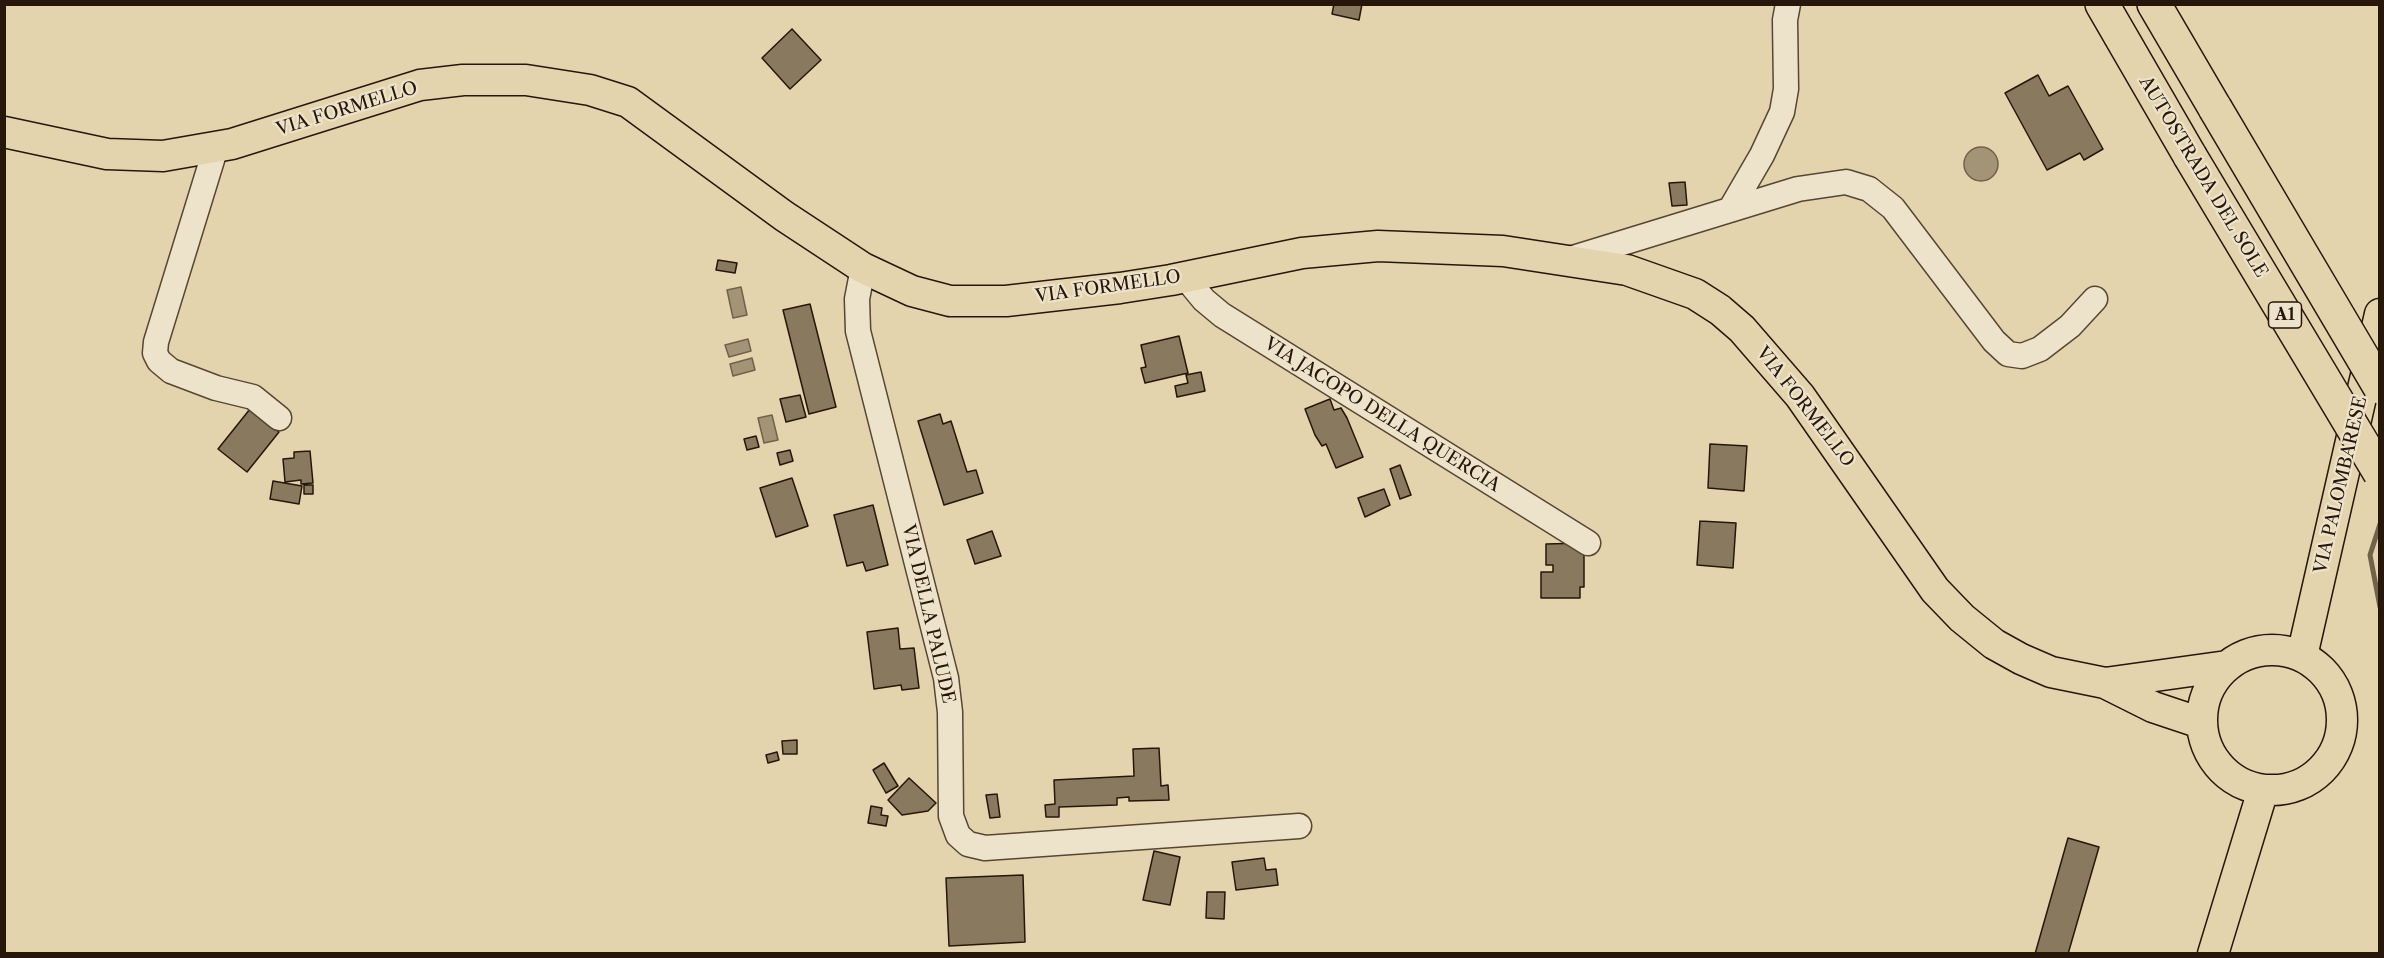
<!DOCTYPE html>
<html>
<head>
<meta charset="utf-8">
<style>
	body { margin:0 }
	#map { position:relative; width:2384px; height:958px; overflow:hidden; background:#e4d4ae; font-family:"Libre Caslon Text",serif }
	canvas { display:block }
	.frame { position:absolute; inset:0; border:6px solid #26170a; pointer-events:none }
</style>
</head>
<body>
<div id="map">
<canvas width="2384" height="958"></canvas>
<div class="frame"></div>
</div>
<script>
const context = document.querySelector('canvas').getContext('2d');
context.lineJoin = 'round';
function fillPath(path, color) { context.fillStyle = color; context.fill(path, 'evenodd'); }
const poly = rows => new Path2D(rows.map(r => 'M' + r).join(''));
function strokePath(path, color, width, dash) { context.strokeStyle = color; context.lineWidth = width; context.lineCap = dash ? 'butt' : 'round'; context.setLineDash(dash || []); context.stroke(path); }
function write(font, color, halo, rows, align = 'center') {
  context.font = font + ' "Libre Caslon Text",serif'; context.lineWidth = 4.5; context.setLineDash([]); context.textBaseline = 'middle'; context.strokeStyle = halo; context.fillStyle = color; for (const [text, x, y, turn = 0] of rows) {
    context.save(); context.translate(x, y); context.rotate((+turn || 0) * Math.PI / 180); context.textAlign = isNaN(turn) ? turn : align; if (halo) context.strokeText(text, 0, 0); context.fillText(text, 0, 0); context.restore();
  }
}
const water = poly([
	'1964 164a17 17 0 1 1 34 0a17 17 0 1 1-34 0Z',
	[741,287,747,315,733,318,727,290,741,287],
	[748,339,751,351,729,357,725,345,748,339],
	[752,358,755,370,733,376,730,364,752,358],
	[772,415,778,440,764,443,758,418,772,415]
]);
fillPath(water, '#a39476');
strokePath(water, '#71624b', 1.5);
strokePath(poly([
	[2380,524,2370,555,2380,607]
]), '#71624b', 5);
const building = poly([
	[1334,4,1362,4,1359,20,1332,14,1334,4],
	[792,29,821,60,790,89,762,58,792,29],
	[2038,75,2049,96,2068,86,2103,149,2084,160,2080,153,2047,170,2005,93,2038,75],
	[1685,182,1687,205,1672,206,1669,183,1685,182],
	[718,260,737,263,735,273,716,270,718,260],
	[810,304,836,407,809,414,783,310,810,304],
	[1179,336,1188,373,1145,383,1141,368,1146,367,1141,345,1179,336],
	[1201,372,1205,391,1177,397,1175,386,1188,383,1186,375,1201,372],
	[800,395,806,417,786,422,780,399,800,395],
	[1330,399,1334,410,1341,408,1347,418,1363,457,1336,468,1326,444,1322,446,1315,435,1305,409,1330,399],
	[250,409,279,432,247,472,218,449,250,409],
	[940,414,943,424,951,421,967,472,976,470,983,493,944,505,918,421,940,414],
	[756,436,759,447,747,450,744,439,756,436],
	[1710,444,1747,446,1744,491,1708,488,1710,444],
	[790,450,793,461,780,465,777,453,790,450],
	[310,451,313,483,301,484,301,480,285,482,283,459,294,458,294,452,310,451],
	[1400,465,1411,495,1400,499,1390,469,1400,465],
	[792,478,808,526,776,537,760,488,792,478],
	[273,481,302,486,299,504,270,499,273,481],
	[304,485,313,485,313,494,304,494,304,485],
	[1384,489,1390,505,1365,517,1358,498,1384,489],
	[873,505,888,565,866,571,863,562,847,566,834,515,873,505],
	[1700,521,1736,523,1733,568,1697,565,1700,521],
	[992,531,1001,556,975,564,967,540,992,531],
	[1584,543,1584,587,1580,587,1580,598,1541,598,1541,572,1553,572,1553,565,1546,565,1546,544,1584,543],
	[898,628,900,649,914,648,919,688,902,690,901,685,874,689,867,632,898,628],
	[797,740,797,754,783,754,782,741,797,740],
	[1159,748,1161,786,1168,785,1169,800,1129,801,1129,797,1117,798,1117,805,1059,807,1059,817,1046,817,1045,805,1055,804,1054,780,1134,776,1133,749,1159,748],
	[777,752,779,760,768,763,766,755,777,752],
	[884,763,898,786,886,793,873,770,884,763],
	[909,778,936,803,928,811,902,815,888,800,909,778],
	[997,794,1000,817,990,818,986,795,997,794],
	[871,806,882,808,881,815,888,816,886,826,868,823,871,806],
	[2068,838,2099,847,2068,954,2035,954,2068,838],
	[1154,851,1180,857,1170,905,1143,900,1154,851],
	[1264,858,1266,870,1276,869,1278,885,1236,890,1232,862,1264,858],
	[1023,875,1025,942,949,946,946,878,1023,875],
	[1207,892,1225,892,1224,919,1206,918,1207,892]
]);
fillPath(building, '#89795f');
strokePath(building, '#26170a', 1.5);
const minor = poly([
	[216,147,156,342,155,353,159,361,171,371,216,388,253,397,279,418],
	[1730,210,1762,155,1782,112,1786,89,1785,20,1788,4],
	[1570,259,1798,189,1846,182,1869,189,1893,208,1994,341,2008,354,2022,356,2040,349,2070,326,2095,299],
	[863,268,857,299,858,331,946,678,950,712,951,816,958,835,968,844,985,848,1299,826],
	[1185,277,1204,300,1222,315,1588,543]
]);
const major = poly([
	[4,132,107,154,163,156,232,144,420,85,463,80,526,80,590,90,628,102,784,216,863,268,912,291,950,301,1006,301,1120,288,1171,280,1302,253,1378,246,1503,251,1627,270,1695,294,1720,310,1742,329,1800,396,1935,590,1962,618,1994,644,2021,659,2051,672,2105,683,2227,666],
	'2202 720a70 70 0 1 1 140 0a70 70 0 1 1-140 0Z',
	[2302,656,2380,314],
	[2105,683,2153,707,2201,723],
	[2213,954,2263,790]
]);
const highway = poly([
	[2102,4,2190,156],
	[2154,4,2215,108]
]);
strokePath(minor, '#564633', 27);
strokePath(major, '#26170a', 33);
strokePath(highway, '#26170a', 36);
strokePath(minor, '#ede3ca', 24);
strokePath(major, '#e4d4ae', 30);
strokePath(highway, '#e4d4ae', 33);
const highwayBridge = poly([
	[2215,108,2380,387],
	[2190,156,2380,473]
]);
strokePath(highwayBridge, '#26170a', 36, []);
strokePath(highwayBridge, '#e4d4ae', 33);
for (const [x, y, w] of [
	[2285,315,33]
]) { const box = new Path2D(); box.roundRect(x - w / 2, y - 13, w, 26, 4.5); context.fillStyle = '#ede3ca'; context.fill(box); strokePath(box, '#26170a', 1.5); }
write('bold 16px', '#26170a', null, [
	["A1",2285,315]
]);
write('18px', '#26170a', '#ede3ca', [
	["VIA FORMELLO",347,109,-17],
	["AUTOSTRADA DEL SOLE",2203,177,59],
	["VIA FORMELLO",1108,287,-8],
	["VIA FORMELLO",1805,407,52],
	["VIA JACOPO DELLA QUERCIA",1382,415,32],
	["VIA PALOMBARESE",2341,485,-77],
	["VIA DELLA PALUDE",928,614,77]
]);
</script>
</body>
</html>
